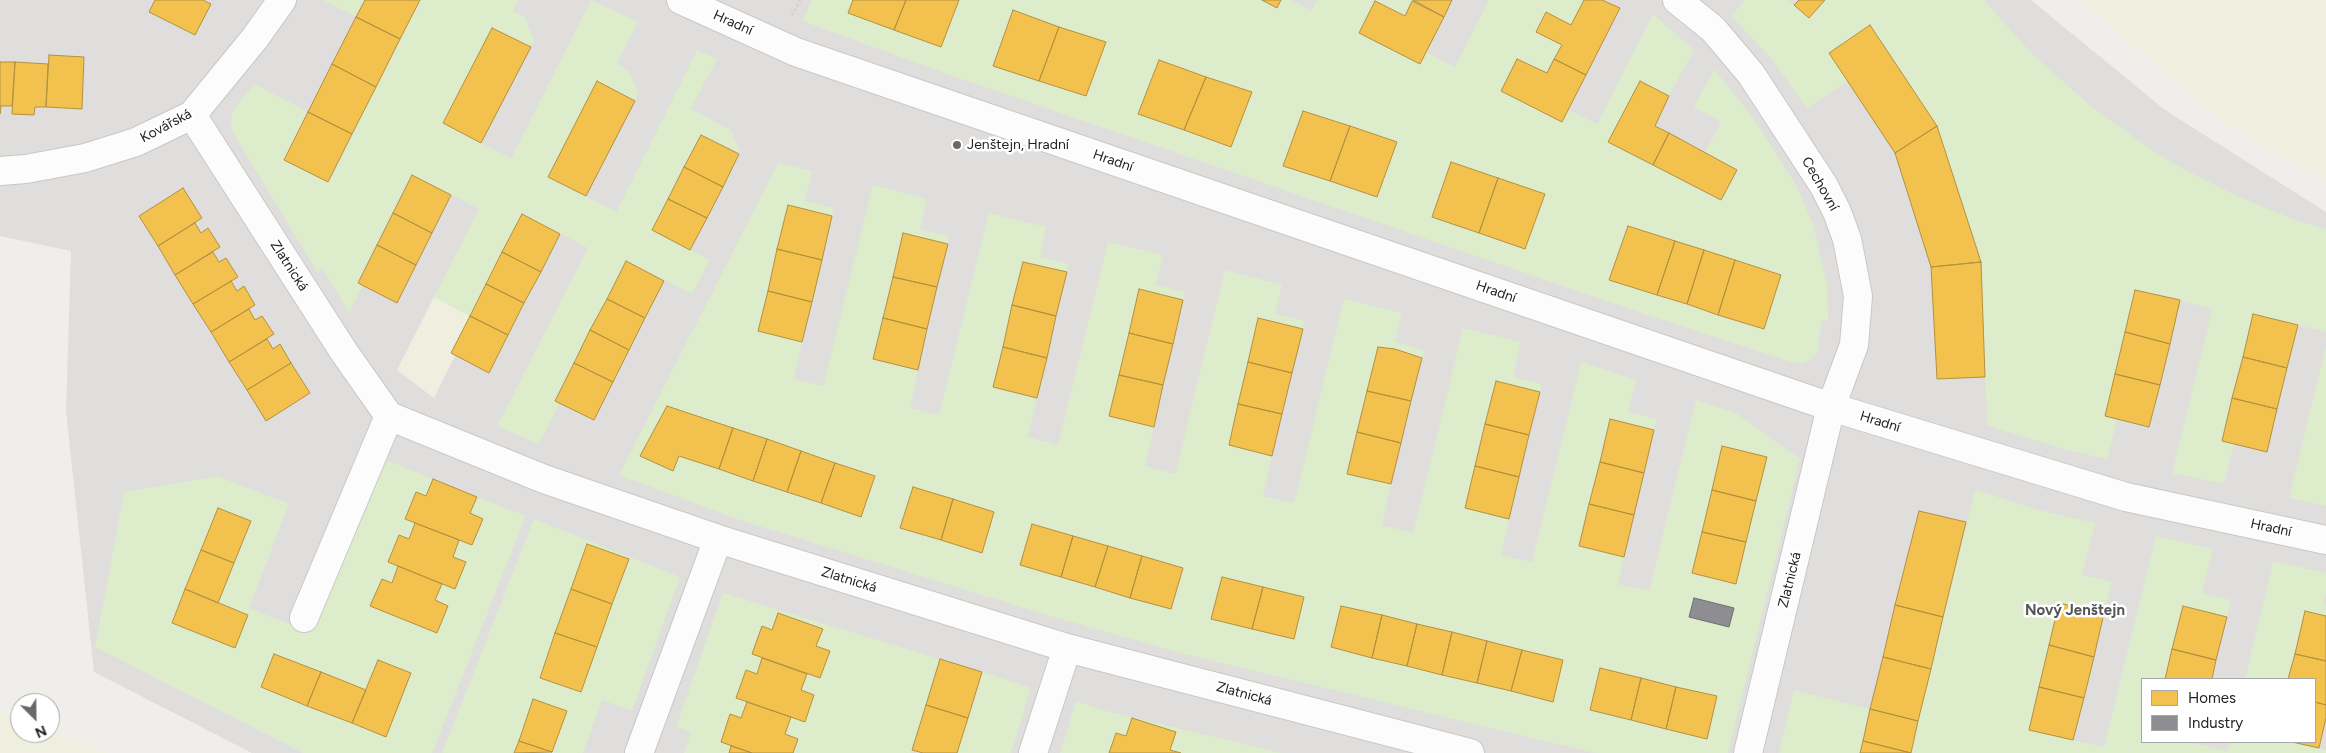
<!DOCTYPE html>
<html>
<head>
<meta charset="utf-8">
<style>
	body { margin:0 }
	#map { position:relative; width:2326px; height:753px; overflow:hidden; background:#f0eeeb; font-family:Figtree,sans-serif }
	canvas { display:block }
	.legend { position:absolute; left:2141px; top:678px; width:175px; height:65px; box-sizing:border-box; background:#fff; border:1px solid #a7a7a7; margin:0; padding:6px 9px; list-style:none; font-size:15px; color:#222 }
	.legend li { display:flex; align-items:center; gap:10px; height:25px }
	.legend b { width:25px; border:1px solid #a7a7a7 }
	.north { position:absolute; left:10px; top:693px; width:50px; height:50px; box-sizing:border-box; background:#fff; border:1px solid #a7a7a7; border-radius:50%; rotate:157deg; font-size:14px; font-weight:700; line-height:20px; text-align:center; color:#222 }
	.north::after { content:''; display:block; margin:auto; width:18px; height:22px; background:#6a6968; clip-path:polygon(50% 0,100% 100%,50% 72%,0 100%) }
</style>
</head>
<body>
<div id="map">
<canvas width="2326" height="753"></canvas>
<ul class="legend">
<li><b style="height:14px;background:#f2c14e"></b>Homes</li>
<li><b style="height:14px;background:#8d8d92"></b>Industry</li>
</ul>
<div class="north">N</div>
</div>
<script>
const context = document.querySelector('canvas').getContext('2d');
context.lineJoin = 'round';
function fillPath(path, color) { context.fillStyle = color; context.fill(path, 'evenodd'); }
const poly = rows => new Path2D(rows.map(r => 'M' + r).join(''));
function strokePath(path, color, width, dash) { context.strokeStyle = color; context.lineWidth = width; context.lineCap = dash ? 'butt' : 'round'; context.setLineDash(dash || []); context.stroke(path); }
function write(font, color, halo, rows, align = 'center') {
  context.font = font + ' Figtree,sans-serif'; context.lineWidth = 5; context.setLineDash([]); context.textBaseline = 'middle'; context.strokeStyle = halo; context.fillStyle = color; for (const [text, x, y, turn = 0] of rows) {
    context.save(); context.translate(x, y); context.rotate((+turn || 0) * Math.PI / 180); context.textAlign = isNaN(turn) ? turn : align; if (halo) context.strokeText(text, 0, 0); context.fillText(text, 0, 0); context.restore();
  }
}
fillPath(poly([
	[0,0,2031,0,2165,110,2326,212,2326,753,252,753,94,672,66,411,71,251,0,236],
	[2142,679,2315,679,2315,742,2142,742]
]), '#dfdedc');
fillPath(poly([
	[2080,0,2326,0,2326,182,2223,122],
	[434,297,470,316,451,353,455,356,434,398,397,370],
	[0,712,20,719,20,733,50,733,50,731,108,753,0,753]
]), '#efefdf');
fillPath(poly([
	[323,0,365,0,356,17],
	[420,0,518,0,513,11,525,17,534,41,531,47,492,28,443,123,511,158,591,0,638,22,617,64,629,71,639,94,635,101,597,81,548,177,616,212,697,50,717,59,691,109,731,130,740,153,701,135,652,230,710,260,692,294,626,261,556,400,560,403,539,444,497,426,588,248,522,214,470,316,434,297,479,209,412,175,358,283,363,285,349,313,322,267,318,273,232,131,231,118,234,109,254,84,308,112,284,160,328,182],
	[812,0,1262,0,1277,8,1281,0,1291,0,1312,10,1317,0,1413,0,1405,16,1375,1,1359,33,1420,64,1426,52,1455,67,1489,0,1584,0,1547,73,1502,91,1562,122,1568,110,1597,124,1653,14,1694,50,1669,96,1640,81,1609,142,1721,200,1737,170,1705,153,1721,122,1694,107,1714,69,1752,116,1796,185,1813,224,1827,285,1828,321,1822,321,1817,354,1804,364,1795,363,1650,316,953,76,802,21],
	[1745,0,1788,0,1809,18,1825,0,1984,0,2033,55,2092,107,2152,150,2183,169,2239,197,2295,220,2326,229,2326,332,2253,314,2222,440,2234,444,2224,484,2172,473,2212,309,2180,300,2135,290,2105,416,2117,420,2107,459,2067,450,1987,425,1981,262,1848,81,1807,108,1771,58,1731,16],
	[778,163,812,171,805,201,834,208,832,216,788,205,758,330,802,342,794,379,823,386,873,185,927,199,920,229,949,236,948,244,903,234,874,358,918,370,910,408,939,415,989,213,1046,227,1040,257,1069,264,1067,272,1023,262,993,387,1037,398,1028,437,1058,445,1108,242,1163,255,1156,285,1185,292,1183,300,1139,290,1110,416,1154,427,1145,466,1175,474,1225,270,1282,285,1275,314,1304,321,1303,329,1258,319,1229,445,1272,456,1263,496,1294,503,1344,299,1402,313,1395,342,1424,350,1422,358,1378,347,1347,474,1391,484,1382,525,1413,533,1463,328,1521,342,1513,377,1542,384,1540,392,1496,381,1465,508,1509,519,1501,555,1532,562,1581,362,1636,380,1628,412,1657,419,1654,430,1610,419,1579,546,1624,557,1618,584,1649,591,1696,400,1736,413,1800,459,1728,753,1594,753,1181,653,1050,616,740,520,619,475],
	[2326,346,2326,506,2289,498],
	[379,457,433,479,426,496,416,492,405,519,415,523,409,539,399,535,388,562,398,566,392,583,382,579,371,606,437,633,448,606,435,600,442,584,455,589,466,562,453,557,459,540,472,545,483,519,470,513,477,497,526,516,432,753,303,753,95,647,124,492,217,476,289,504,249,608,309,632],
	[1975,490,2039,510,2095,523,2082,575,2112,582,2104,613,2059,603,2029,730,2104,747,2156,536,2213,549,2202,593,2231,600,2227,617,2182,607,2165,679,2142,679,2142,742,2188,742,2227,751,2230,742,2292,742,2326,750,2326,753,1910,753],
	[534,519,680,577,632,711,602,700,583,753,442,753],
	[2273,561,2326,573,2326,592,2323,604,2326,605,2326,616,2305,611,2288,679,2245,679],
	[723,593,940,659,911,753,684,753,691,732,676,727],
	[982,672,1031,688,1011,753,957,753],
	[1794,690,1870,709,1860,753,1779,753],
	[1076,701,1106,711,1282,753,1060,753]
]), '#ddeccb');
const homes = poly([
	[155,0,203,0,211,4,195,35,149,12,155,0],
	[365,0,420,0,400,39,356,17,365,0],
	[853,0,906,0,894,30,848,13,853,0],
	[906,0,959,0,941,47,894,30,906,0],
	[1262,0,1281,0,1277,8,1262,0],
	[1413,0,1452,0,1444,17,1413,0],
	[1584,0,1602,0,1620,8,1586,75,1554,59,1562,45,1536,32,1546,12,1571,25,1584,0],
	[1799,0,1825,0,1809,18,1794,5,1799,0],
	[1375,1,1405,16,1412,1,1444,17,1420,64,1359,33,1375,1],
	[1013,10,1059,27,1039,81,993,66,1013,10],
	[356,17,400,39,376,87,332,64,356,17],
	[1870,25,1937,126,1895,153,1829,53,1870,25],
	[1059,27,1106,42,1086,96,1039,81,1059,27],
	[492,28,531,47,481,143,443,123,492,28],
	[49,55,84,57,82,109,46,107,49,55],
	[1517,59,1547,73,1554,59,1586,75,1562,122,1501,91,1517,59],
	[1159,60,1206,77,1184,130,1138,114,1159,60],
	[0,62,15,62,12,106,1,106,0,114,0,62],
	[15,62,48,64,46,107,35,107,34,115,12,114,15,62],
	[332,64,376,87,352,134,308,112,332,64],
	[1206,77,1252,92,1231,147,1184,130,1206,77],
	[597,81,635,101,586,196,548,177,597,81],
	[1640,81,1669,96,1655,126,1669,133,1653,165,1608,142,1640,81],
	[1303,111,1350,126,1330,181,1283,166,1303,111],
	[308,112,352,134,328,182,284,160,308,112],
	[1350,126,1397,142,1377,197,1330,181,1350,126],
	[1937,126,1981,262,1931,267,1895,153,1937,126],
	[1669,133,1737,170,1721,200,1653,165,1669,133],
	[701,135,739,154,723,187,684,167,701,135],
	[1451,162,1498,178,1479,233,1432,217,1451,162],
	[684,167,723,187,707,218,668,199,684,167],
	[412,175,451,195,432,233,393,213,412,175],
	[1498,178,1545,194,1525,249,1479,233,1498,178],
	[183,188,202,218,158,246,139,216,183,188],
	[668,199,707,218,690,250,652,230,668,199],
	[788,205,832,216,822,260,777,249,788,205],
	[393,213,432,233,416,265,377,245,393,213],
	[522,214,560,234,541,272,502,252,522,214],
	[195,223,201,233,208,228,220,247,175,275,158,246,195,223],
	[1628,226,1675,241,1657,295,1609,280,1628,226],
	[903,233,948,244,937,287,893,277,903,233],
	[1675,241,1704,250,1687,304,1657,295,1675,241],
	[377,245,416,265,397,303,358,283,377,245],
	[777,249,822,260,812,302,768,291,777,249],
	[1704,250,1735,260,1718,315,1687,304,1704,250],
	[213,252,219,262,226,258,238,277,193,304,175,275,213,252],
	[502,252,541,272,524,303,486,284,502,252],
	[1735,260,1781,275,1764,329,1718,315,1735,260],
	[626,261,664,281,645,318,607,299,626,261],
	[1023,262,1067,272,1056,316,1012,305,1023,262],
	[1981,262,1985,377,1937,379,1931,267,1981,262],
	[893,277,937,287,927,329,883,318,893,277],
	[231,281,237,291,244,286,255,305,211,332,193,304,231,281],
	[486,284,524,303,508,335,470,316,486,284],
	[1139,289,1183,300,1173,344,1129,333,1139,289],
	[2135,290,2180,300,2170,344,2125,332,2135,290],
	[768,291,812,302,802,342,758,331,768,291],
	[607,299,645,318,629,350,590,330,607,299],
	[1012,305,1056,316,1047,358,1003,347,1012,305],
	[249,309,255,320,262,316,274,334,229,362,211,332,249,309],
	[2253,314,2298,325,2287,368,2243,357,2253,314],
	[470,316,508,335,489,373,451,353,470,316],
	[883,318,927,329,918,370,873,359,883,318],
	[1258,318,1303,329,1292,373,1248,362,1258,318],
	[590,330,629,350,613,382,574,363,590,330],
	[2125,332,2170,344,2160,385,2115,374,2125,332],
	[1129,333,1173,344,1163,385,1119,375,1129,333],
	[267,339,273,349,280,344,291,363,247,390,229,362,267,339],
	[1003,347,1047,358,1037,398,993,387,1003,347],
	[1378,347,1395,349,1422,358,1411,401,1367,391,1378,347],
	[2243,357,2287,368,2277,409,2232,398,2243,357],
	[1248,362,1292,373,1282,414,1238,404,1248,362],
	[291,363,310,393,266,421,247,390,291,363],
	[574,363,613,382,594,420,555,401,574,363],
	[2115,374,2160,385,2149,427,2105,416,2115,374],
	[1119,375,1163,385,1154,427,1109,416,1119,375],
	[1496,381,1540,392,1529,435,1485,424,1496,381],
	[1367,391,1411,401,1401,443,1357,432,1367,391],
	[2232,398,2277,409,2267,452,2222,441,2232,398],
	[1238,404,1282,414,1272,456,1229,445,1238,404],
	[667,406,733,428,719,469,679,456,673,471,640,456,667,406],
	[1610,419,1654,430,1644,473,1600,462,1610,419],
	[1485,424,1529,435,1519,477,1475,466,1485,424],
	[733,428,767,439,753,481,719,469,733,428],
	[1357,432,1401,443,1391,484,1347,474,1357,432],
	[767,439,801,451,787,492,753,481,767,439],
	[1722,446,1767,457,1756,501,1712,490,1722,446],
	[801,451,835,463,821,503,787,492,801,451],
	[1600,462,1644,473,1634,515,1589,504,1600,462],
	[835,463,875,476,861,517,821,503,835,463],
	[1475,466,1519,477,1509,519,1465,508,1475,466],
	[433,479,477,497,470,513,483,519,472,545,405,519,416,492,426,496,433,479],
	[913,487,953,499,941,540,900,528,913,487],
	[1712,490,1756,501,1746,542,1702,532,1712,490],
	[953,499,994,512,982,553,941,540,953,499],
	[1589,504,1634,515,1624,557,1579,546,1589,504],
	[218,508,251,521,234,563,201,550,218,508],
	[1919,511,1966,522,1943,617,1895,605,1919,511],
	[415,523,459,540,453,557,466,562,455,589,388,562,399,535,409,539,415,523],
	[1032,524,1073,536,1061,577,1020,565,1032,524],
	[1702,532,1746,542,1736,584,1692,573,1702,532],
	[1073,536,1108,546,1095,587,1061,577,1073,536],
	[587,544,629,559,612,604,571,589,587,544],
	[1108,546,1142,556,1130,598,1095,587,1108,546],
	[201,550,234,563,218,603,185,589,201,550],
	[1142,556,1183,568,1171,609,1130,598,1142,556],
	[398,566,442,584,435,600,448,606,437,633,370,606,382,579,392,583,398,566],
	[1222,577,1263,587,1252,629,1211,619,1222,577],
	[1263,587,1304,597,1294,639,1252,629,1263,587],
	[185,589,248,615,235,648,172,623,185,589],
	[571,589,612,604,597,647,555,633,571,589],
	[2059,603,2104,613,2094,657,2049,645,2059,603],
	[1895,605,1943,617,1931,669,1883,657,1895,605],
	[1341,606,1382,615,1372,658,1331,647,1341,606],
	[2183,606,2227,617,2216,660,2172,649,2183,606],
	[2305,611,2326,616,2326,661,2295,654,2305,611],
	[778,613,823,629,816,646,830,651,820,678,752,654,762,626,772,630,778,613],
	[1382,615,1417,624,1407,666,1372,658,1382,615],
	[1417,624,1452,632,1442,675,1407,666,1417,624],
	[1452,632,1487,641,1477,683,1442,675,1452,632],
	[555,633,597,647,581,692,540,678,555,633],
	[1487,641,1522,650,1511,691,1477,683,1487,641],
	[2049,645,2094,657,2084,698,2039,687,2049,645],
	[2172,649,2216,660,2212,679,2165,679,2172,649],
	[1522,650,1563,660,1553,702,1511,691,1522,650],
	[274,654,321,672,307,706,261,687,274,654],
	[2295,654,2326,661,2326,705,2315,702,2315,679,2288,679,2295,654],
	[1883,657,1931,669,1918,721,1870,709,1883,657],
	[762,658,807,674,801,690,814,695,805,722,736,698,746,670,757,674,762,658],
	[940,659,982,672,968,718,926,705,940,659],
	[378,660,411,673,386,737,352,723,378,660],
	[1600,668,1641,678,1631,720,1590,710,1600,668],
	[321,672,366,690,352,723,307,706,321,672],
	[1641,678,1676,687,1666,729,1631,720,1641,678],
	[1676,687,1717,696,1707,739,1666,729,1676,687],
	[2039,687,2084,698,2073,740,2029,730,2039,687],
	[533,699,567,711,552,752,519,741,533,699],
	[747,702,791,717,785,734,798,739,793,753,752,753,721,742,730,714,741,718,747,702],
	[2315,702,2326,705,2326,718,2319,748,2292,742,2315,742,2315,702],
	[926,705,968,718,957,753,923,753,912,750,926,705],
	[1870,709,1918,721,1911,753,1863,741,1870,709],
	[1132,718,1176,732,1170,750,1181,753,1109,753,1116,733,1126,736,1132,718],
	[519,741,552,752,514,753,519,741],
	[1863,741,1911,753,1860,753,1863,741],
	[731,746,752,753,729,753,731,746]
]);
fillPath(homes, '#f2c14e');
strokePath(homes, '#b49141', 1);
const industry = poly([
	[1694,598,1734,608,1729,627,1689,617,1694,598]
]);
fillPath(industry, '#8d8d92');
strokePath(industry, '#6d6d70', 1);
const street = poly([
	[681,0,796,52,1831,407,2126,497,2326,540],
	[1677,0,1713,29,1751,74,1824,186,1837,212,1847,239,1858,296,1854,345,1831,407,1748,753],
	[192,115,344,352,389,416,544,479,718,539,1067,648,1470,753],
	[0,171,26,169,85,158,136,142,192,115,255,38,282,0],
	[304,618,389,416],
	[639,753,718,539],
	[1033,753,1067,648]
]);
strokePath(street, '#c9c8c7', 30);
strokePath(poly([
	[792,15,800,0]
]), '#dccecd', 3, [2.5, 2.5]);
strokePath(street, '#fdfcfc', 28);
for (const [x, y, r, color] of [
	[957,145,5,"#6a6968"]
]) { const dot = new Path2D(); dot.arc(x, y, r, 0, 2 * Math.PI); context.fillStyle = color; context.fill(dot); strokePath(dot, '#fff', 2); }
write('14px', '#222', '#fff', [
	["Hradní",733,23,24],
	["Kovářská",166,126,-28],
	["Hradní",1113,161,19],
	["Cechovní",1820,184,60],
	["Zlatnická",289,266,57],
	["Hradní",1496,292,19],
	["Hradní",1880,422,17],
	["Hradní",2271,528,12],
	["Zlatnická",849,580,17],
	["Zlatnická",1790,580,-76],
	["Zlatnická",1244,694,15]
]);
write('14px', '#222', '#fff', [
	["Jenštejn, Hradní",967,145]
], 'left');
write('bold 15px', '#555', '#fff', [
	["Nový Jenštejn",2075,611]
]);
</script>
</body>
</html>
